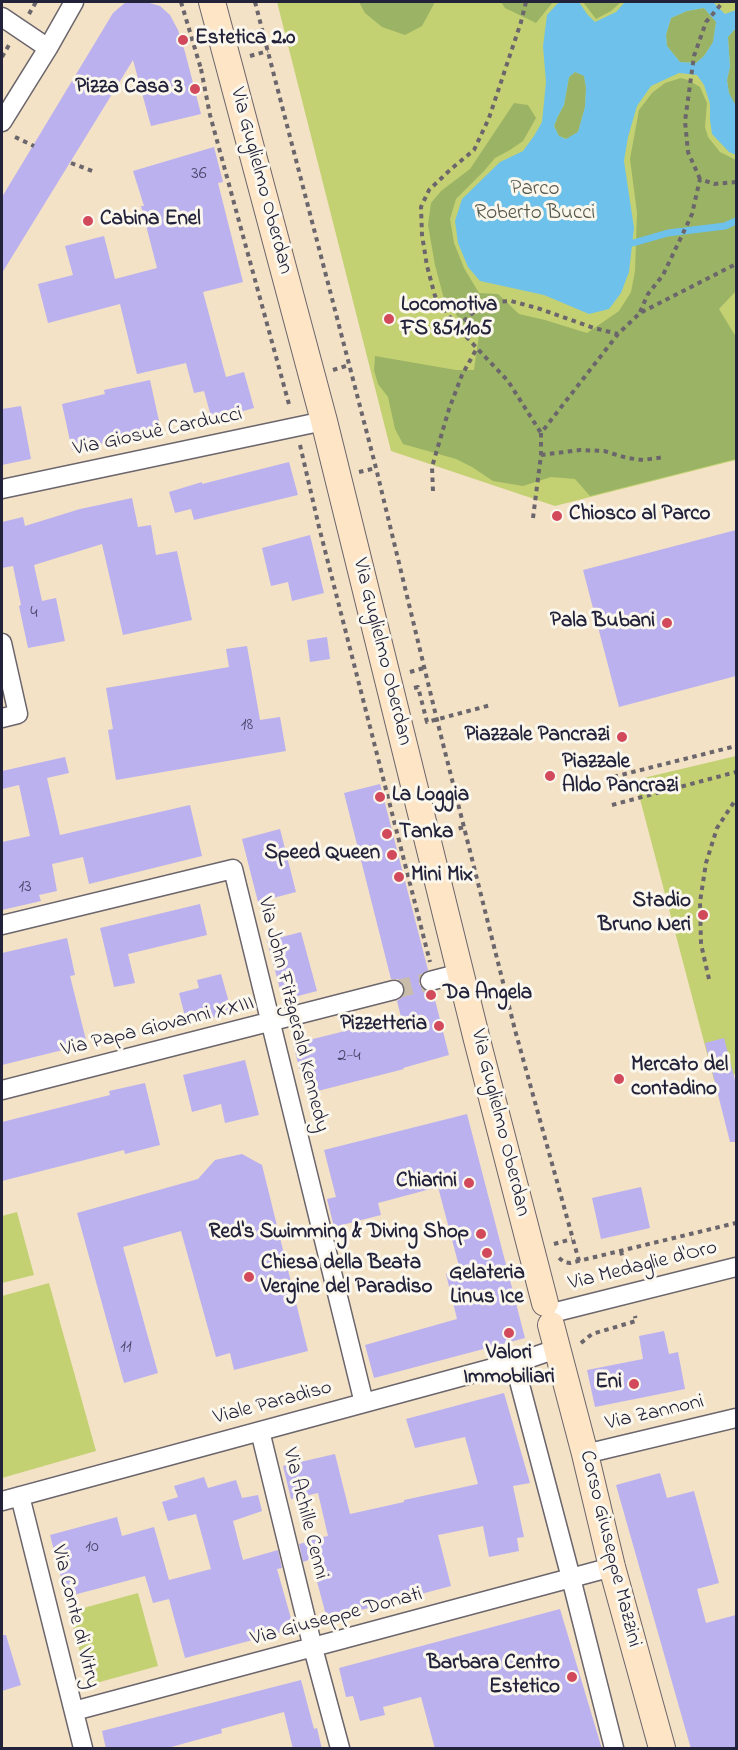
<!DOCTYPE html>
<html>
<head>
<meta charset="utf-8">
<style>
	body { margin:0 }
	#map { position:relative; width:738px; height:1750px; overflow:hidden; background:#f3e2c6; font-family:"Indie Flower",sans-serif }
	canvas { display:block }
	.frame { position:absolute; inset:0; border:3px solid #22223b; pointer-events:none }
</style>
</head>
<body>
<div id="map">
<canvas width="738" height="1750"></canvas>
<div class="frame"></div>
</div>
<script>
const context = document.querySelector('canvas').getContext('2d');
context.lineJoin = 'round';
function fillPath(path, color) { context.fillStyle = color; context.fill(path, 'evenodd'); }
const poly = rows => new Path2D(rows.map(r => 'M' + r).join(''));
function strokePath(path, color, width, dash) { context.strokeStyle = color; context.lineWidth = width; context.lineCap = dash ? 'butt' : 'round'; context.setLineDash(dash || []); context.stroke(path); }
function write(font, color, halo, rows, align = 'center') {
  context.font = font + ' "Indie Flower",sans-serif'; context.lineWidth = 6; context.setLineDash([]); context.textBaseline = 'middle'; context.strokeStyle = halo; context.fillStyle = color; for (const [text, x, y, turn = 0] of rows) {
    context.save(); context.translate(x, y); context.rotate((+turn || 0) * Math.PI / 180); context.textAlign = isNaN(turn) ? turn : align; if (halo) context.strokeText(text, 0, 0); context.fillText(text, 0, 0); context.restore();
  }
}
fillPath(poly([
	[277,2,736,2,736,460,555,506,391,451],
	[736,756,736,1074,714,1080,635,780],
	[17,1212,34,1275,2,1283,2,1216],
	[49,1283,96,1451,2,1478,2,1296],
	[138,1593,158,1666,89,1685,69,1612]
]), '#c4d173');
fillPath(poly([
	[359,2,435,2,422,26,405,35,382,27,365,13],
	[501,2,553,2,536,23,505,8],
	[583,2,621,2,611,11,596,19],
	[704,8,716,22,713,42,704,56,696,63,680,62,667,46,666,35,671,18,687,11],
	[736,28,736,106,733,103,729,93,727,80,730,67,728,37],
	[575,72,584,75,586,88,585,107,578,132,567,139,559,136,554,126,558,116,564,105,569,77],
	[681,78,688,80,700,87,707,103,705,127,708,137,720,152,736,160,736,291,719,309,736,337,736,459,590,496,575,479,551,477,523,486,493,481,472,467,456,459,403,444,395,429,388,397,378,384,374,370,375,356,456,370,474,370,479,335,467,329,444,299,435,265,428,225,431,203,441,191,470,169,514,103,528,105,536,118,523,141,510,150,495,158,484,171,456,199,450,219,454,243,464,268,479,293,498,294,519,314,545,320,587,333,619,311,631,292,635,271,637,213,630,159,639,110,652,93,665,83]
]), '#9bb365');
fillPath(poly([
	[559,2,579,2,587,14,595,22,616,12,625,2,713,2,725,14,736,10,736,28,728,37,730,67,727,80,729,93,736,106,736,155,729,152,712,134,710,120,710,104,704,85,697,75,679,73,651,86,637,106,628,137,624,161,634,228,629,272,621,293,609,309,589,314,544,295,480,281,468,267,458,243,455,221,462,199,500,162,523,151,534,136,542,122,546,82,543,46,547,15],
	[704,8,716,22,713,42,704,56,696,63,680,62,667,46,666,35,671,18,687,11],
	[575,72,584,76,586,88,585,107,578,132,566,139,559,136,554,126,558,116,564,105,569,77]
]), '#6ec1ea');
strokePath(poly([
	[633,243,668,233,725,226,736,221]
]), '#6ec1ea', 7);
fillPath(poly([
	[126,2,146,2,160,6,170,15,178,30,185,52,201,114,151,126,133,60,2,273,2,197,113,13],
	[214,147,223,182,218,183,243,282,203,292,226,377,244,372,254,408,212,420,204,391,194,393,186,363,137,374,120,304,48,323,38,284,73,275,65,246,104,236,115,279,157,268,141,206,144,206,133,171],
	[150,380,161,430,72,450,62,404,105,394,104,390],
	[21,406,31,459,2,465,2,409],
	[289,462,298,495,194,520,191,509,175,513,169,492,202,482,202,484],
	[132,498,138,527,151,525,156,555,177,551,192,620,123,635,102,544,34,565,42,601,56,598,65,641,28,648,19,606,21,605,13,566,2,568,2,522,23,517,25,526,80,509],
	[736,530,736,676,619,707,583,570],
	[310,535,324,593,292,601,288,582,271,586,262,548],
	[327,637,330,659,310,662,307,640],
	[247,646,260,720,280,717,286,751,116,780,108,730,113,729,106,688,229,667,226,649],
	[65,757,69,773,47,778,60,835,190,805,202,856,89,884,83,857,52,864,57,891,39,895,41,901,2,910,2,842,30,836,19,785,2,789,2,771],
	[380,784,428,970,423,973,419,977,419,984,426,992,433,992,449,1055,403,1068,404,1069,306,1094,293,1044,401,1017,397,1001,401,998,405,994,405,987,398,979,391,979,344,793],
	[280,829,296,892,258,902,242,839],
	[200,904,207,935,128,954,135,983,114,987,100,928],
	[301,932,317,991,283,1000,267,941],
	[67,938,75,975,70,976,87,1044,2,1065,2,953],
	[221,974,232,1013,187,1024,179,993,199,988,197,980],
	[724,1038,736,1084,736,1142,730,1142,705,1043],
	[245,1060,259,1115,225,1123,221,1104,192,1112,183,1075],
	[145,1083,160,1145,125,1154,124,1150,2,1181,2,1122,110,1095,109,1091],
	[467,1114,525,1338,374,1378,365,1345,457,1319,446,1274,460,1270,438,1187,378,1203,381,1215,334,1227,327,1199,336,1197,324,1150],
	[242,1154,262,1165,308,1351,234,1370,230,1353,216,1357,181,1231,123,1247,158,1373,124,1383,77,1213,198,1179,215,1160],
	[641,1187,650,1228,601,1239,592,1198],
	[664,1331,669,1354,678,1352,685,1389,595,1407,587,1370,643,1359,639,1336],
	[504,1393,530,1483,513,1486,524,1537,517,1538,519,1551,489,1557,483,1526,438,1535,451,1586,327,1619,311,1559,303,1562,299,1544,307,1542,306,1540,328,1536,318,1493,291,1499,283,1466,335,1454,350,1514,404,1502,404,1500,478,1484,465,1437,415,1448,406,1419],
	[660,1473,667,1498,694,1491,719,1583,697,1589,706,1623,736,1615,736,1749,691,1749,616,1485],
	[204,1477,208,1488,236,1480,242,1498,258,1495,262,1511,233,1521,243,1560,278,1550,282,1568,277,1569,294,1629,185,1658,169,1599,153,1603,145,1576,66,1597,50,1535,117,1517,122,1536,154,1527,169,1580,211,1569,196,1514,168,1521,162,1502,178,1497,174,1486],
	[560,1609,602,1749,435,1749,421,1697,383,1707,385,1715,360,1721,353,1696,346,1697,339,1668],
	[2,1635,6,1635,21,1685,2,1691],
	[301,1680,314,1729,317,1728,322,1749,293,1749,284,1712,221,1729,222,1733,164,1749,106,1749,102,1731]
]), '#bbb1ef');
strokePath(poly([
	[394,990,430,981]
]), '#c9bcaa', 18, [18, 9]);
const minor = poly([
	[2,17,48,48],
	[2,122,48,48,74,2],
	[2,489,324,421],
	[2,643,18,714,2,718],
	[2,925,233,869,364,1403],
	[430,981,461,973],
	[2,1090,394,990],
	[560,1311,736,1267],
	[514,1362,571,1578,614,1748],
	[260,1431,313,1648,340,1748],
	[585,1454,736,1418],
	[20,1496,83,1748],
	[2,1501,530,1358,556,1349],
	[74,1711,612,1567]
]);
const secondary = poly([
	[212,2,324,421,477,1040,545,1303],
	[551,1325,585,1454,612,1567,662,1748]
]);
strokePath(minor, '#6b656c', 21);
strokePath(secondary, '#6b656c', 28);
strokePath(poly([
	[181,2,201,69],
	[255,2,376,468,437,720,515,1030,579,1261],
	[526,2,521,22,489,118,474,150,451,169,429,190,421,207,422,235,427,266,435,296,457,327,508,381,541,433],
	[29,14,36,2],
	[250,56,268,51],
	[2,57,9,45],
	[201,69,210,115,290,408],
	[15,137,34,146],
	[71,163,95,172],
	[700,179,688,152,685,121,694,56,706,22,723,2],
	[640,312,648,294,663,275,686,227,692,214,700,179,714,184,736,182],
	[457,327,475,311,491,302,511,301,537,308,594,328,618,334],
	[333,370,349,365],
	[300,445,319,527,430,962],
	[541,455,580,450,604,451,627,458,643,460,665,457],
	[359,472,376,468],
	[433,491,432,467,449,409,462,375,477,348],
	[533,518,541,455,541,433,618,334,640,313,736,264],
	[410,672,424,668],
	[414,688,418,687,427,722,491,705],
	[605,779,736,746],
	[612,805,736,772],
	[450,831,464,827],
	[709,979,701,944,700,902,706,863,717,828,736,799],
	[554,1244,572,1239],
	[621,1251,623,1260],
	[559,1258,564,1262,570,1263,736,1223],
	[581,1343,592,1334,636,1321,635,1316]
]), '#6b656c', 4, [4.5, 4.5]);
strokePath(minor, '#fff', 18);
strokePath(secondary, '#fde5c5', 26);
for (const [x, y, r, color] of [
	[183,40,6,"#d1495b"],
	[195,89,6,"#d1495b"],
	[88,221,6,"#d1495b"],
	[389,319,6,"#d1495b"],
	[557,516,6,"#d1495b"],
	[667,623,6,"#d1495b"],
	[622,737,6,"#d1495b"],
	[550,776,6,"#d1495b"],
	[380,797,6,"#d1495b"],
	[387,834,6,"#d1495b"],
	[392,855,6,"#d1495b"],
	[399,877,6,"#d1495b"],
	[703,915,6,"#d1495b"],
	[431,995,6,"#d1495b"],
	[439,1026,6,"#d1495b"],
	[619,1079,6,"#d1495b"],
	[469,1183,6,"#d1495b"],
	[481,1234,6,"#d1495b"],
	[487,1253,6,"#d1495b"],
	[249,1277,6,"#d1495b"],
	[509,1333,6,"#d1495b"],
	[634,1384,6,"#d1495b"],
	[572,1677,6,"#d1495b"]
]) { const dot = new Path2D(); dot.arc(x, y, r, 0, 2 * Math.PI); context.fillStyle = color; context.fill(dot); strokePath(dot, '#fbf7ec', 2); }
write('18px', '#484668', null, [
	["36",199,175],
	["4",34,614],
	["18",247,726],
	["13",25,888],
	["2-4",349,1057],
	["11",126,1348],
	["10",92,1548]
]);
write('bold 21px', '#22223b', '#fbf7ec', [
	["Estetica 2.0",195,40],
	["Pizza Casa 3",183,89,"right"],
	["Cabina Enel",100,221],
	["Locomotiva",401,307],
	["FS 851.105",401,331],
	["Chiosco al Parco",569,516],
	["Pala Bubani",655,623,"right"],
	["Piazzale Pancrazi",610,737,"right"],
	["Piazzale",562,764],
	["Aldo Pancrazi",562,788],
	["La Loggia",392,797],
	["Tanka",399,834],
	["Speed Queen",380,855,"right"],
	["Mini Mix",411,877],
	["Stadio",691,903,"right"],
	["Bruno Neri",691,927,"right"],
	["Da Angela",443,995],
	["Pizzetteria",427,1026,"right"],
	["Mercato del",631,1067],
	["contadino",631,1091],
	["Chiarini",457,1183,"right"],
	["Red's Swimming & Diving Shop",469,1234,"right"],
	["Chiesa della Beata",261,1265],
	["Vergine del Paradiso",261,1289],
	["Gelateria",487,1275,"center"],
	["Linus Ice",487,1299,"center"],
	["Valori",509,1355,"center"],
	["Immobiliari",509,1379,"center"],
	["Eni",622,1384,"right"],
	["Barbara Centro",560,1665,"right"],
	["Estetico",560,1689,"right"]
], 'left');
write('21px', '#22223b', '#fbf7ec', [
	["Via Guglielmo Oberdan",260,181,75],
	["Via Giosuè Carducci",158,433,-12],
	["Via Guglielmo Oberdan",381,652,76],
	["Via John Fitzgerald Kennedy",292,1015,76],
	["Via Papa Giovanni XXIII",158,1028,-14],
	["Via Guglielmo Oberdan",499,1123,76],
	["Via Medaglie d'Oro",643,1267,-14],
	["Viale Paradiso",273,1404,-15],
	["Via Zannoni",655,1414,-13],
	["Via Achille Cenni",304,1514,76],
	["Corso Giuseppe Mazzini",609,1549,76],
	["Via Conte di Vitry",74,1617,76],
	["Via Giuseppe Donati",337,1618,-15]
]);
write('21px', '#53574c', '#fbf7ec', [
	["Parco",535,191],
	["Roberto Bucci",535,215]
]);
</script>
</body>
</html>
